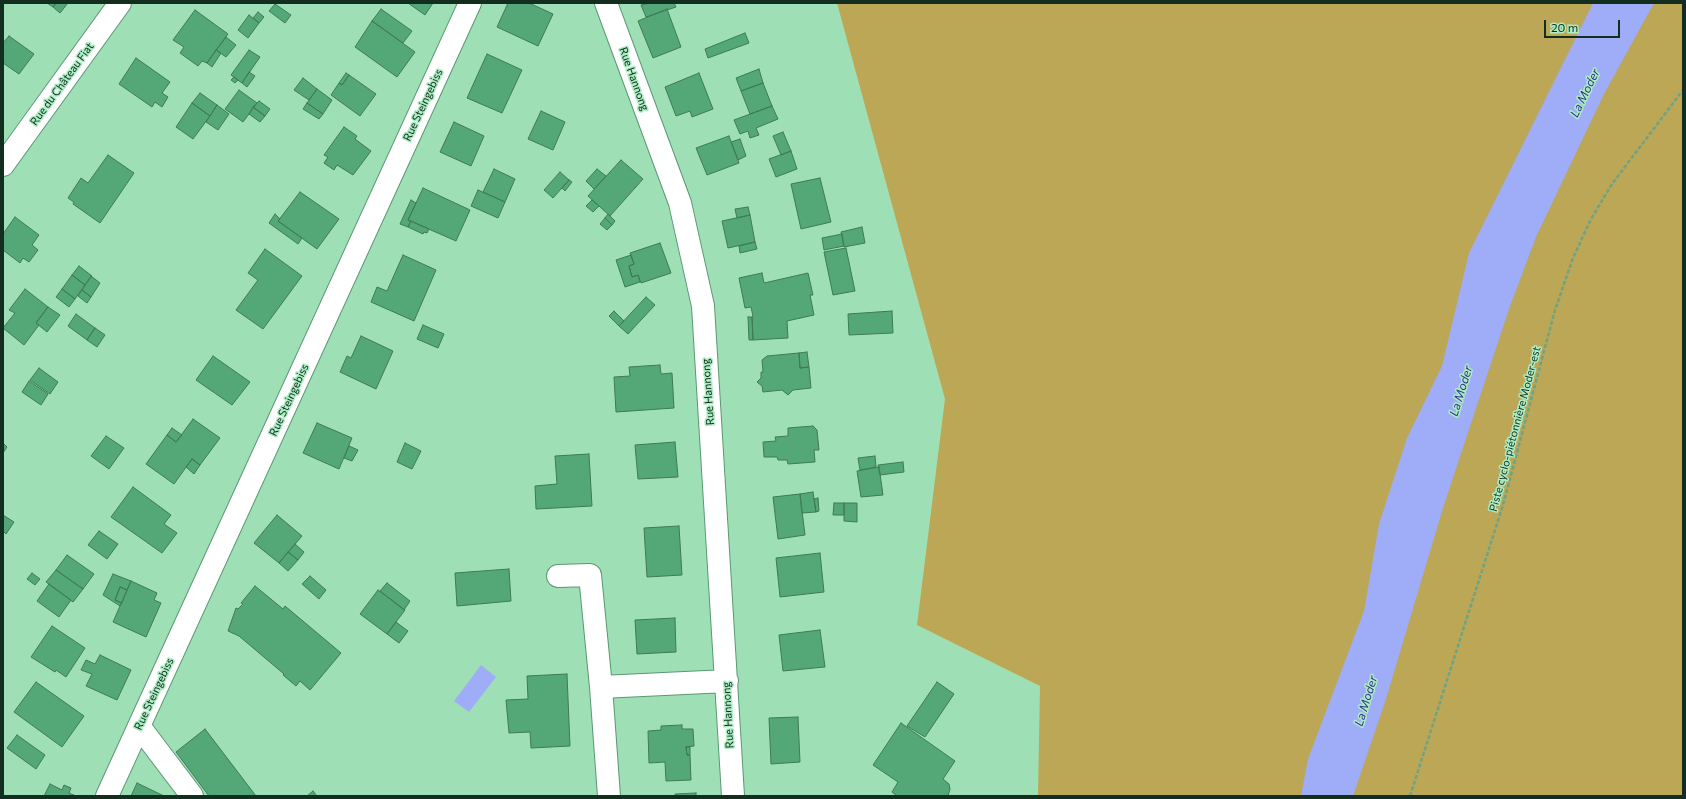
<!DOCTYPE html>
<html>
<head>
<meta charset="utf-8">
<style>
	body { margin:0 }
	#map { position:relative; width:1686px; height:799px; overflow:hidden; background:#9fdfb6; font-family:Commissioner,sans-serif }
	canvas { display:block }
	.frame { position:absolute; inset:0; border:4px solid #132d1e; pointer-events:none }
	.scale { position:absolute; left:1544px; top:20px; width:76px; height:18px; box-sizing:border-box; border:2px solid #132d1e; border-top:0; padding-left:5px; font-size:12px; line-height:14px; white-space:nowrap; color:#132d1e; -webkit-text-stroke:3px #acedc3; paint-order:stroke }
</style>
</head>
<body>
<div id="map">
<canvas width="1686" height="799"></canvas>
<div class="frame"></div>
<div class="scale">20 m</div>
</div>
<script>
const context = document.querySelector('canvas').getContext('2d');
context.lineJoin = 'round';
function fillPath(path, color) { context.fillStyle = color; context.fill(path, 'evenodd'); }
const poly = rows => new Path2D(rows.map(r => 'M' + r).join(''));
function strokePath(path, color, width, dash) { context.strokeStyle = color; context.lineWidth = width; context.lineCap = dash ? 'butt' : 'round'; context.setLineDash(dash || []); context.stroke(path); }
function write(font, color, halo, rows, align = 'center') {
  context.font = font + ' Commissioner,sans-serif'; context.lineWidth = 3; context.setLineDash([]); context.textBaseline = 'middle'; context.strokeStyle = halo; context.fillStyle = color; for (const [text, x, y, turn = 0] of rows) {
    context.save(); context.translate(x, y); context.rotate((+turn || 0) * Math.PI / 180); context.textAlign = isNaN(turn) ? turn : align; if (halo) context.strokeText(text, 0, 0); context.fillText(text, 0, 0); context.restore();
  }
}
fillPath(poly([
	[837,3,1683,3,1683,796,1038,796,1040,686,917,625,945,399]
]), '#bba755');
fillPath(poly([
	[1593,3,1654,3,1604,94,1536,237,1509,309,1443,508,1386,699,1353,796,1301,796,1308,759,1364,611,1379,524,1407,438,1442,366,1469,253],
	[481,665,496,677,469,712,454,701]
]), '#9facf8');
const building = poly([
	[47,3,56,3,53,7,47,3],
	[56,3,68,3,60,13,53,7,56,3],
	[408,3,433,3,425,15,408,3],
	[508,3,529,3,553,14,538,46,497,27,508,3],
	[650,3,674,3,676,7,646,17,641,5,650,3],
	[275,4,291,15,285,23,269,11,275,4],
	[381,9,412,31,403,43,372,21,381,9],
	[667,9,681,47,653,58,638,21,667,9],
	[195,10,228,34,207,63,202,61,198,66,180,53,184,47,173,40,195,10],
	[258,12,264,17,259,23,253,18,258,12],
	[249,15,259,23,248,38,238,30,249,15],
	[372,21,415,52,397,77,355,47,372,21],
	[745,33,749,43,708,58,705,49,745,33],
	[9,36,34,54,19,74,3,63,3,43,9,36],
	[226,37,236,45,226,57,216,50,226,37],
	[216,50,221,53,212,67,207,63,216,50],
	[249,50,260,57,242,83,231,75,249,50],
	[487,54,522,70,502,113,467,98,487,54],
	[136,58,170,82,162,93,168,97,162,107,155,102,152,107,119,84,136,58],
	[759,69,763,83,741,91,736,78,759,69],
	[249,72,255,76,247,87,242,83,249,72],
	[346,73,349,75,342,85,339,83,346,73],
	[699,73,713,109,692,117,690,111,676,116,665,87,699,73],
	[349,75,376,94,360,116,331,95,339,83,342,85,349,75],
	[234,77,238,80,235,83,231,80,234,77],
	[303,78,317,89,309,100,294,90,303,78],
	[763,83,772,106,750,114,741,91,763,83],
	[317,89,332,100,323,114,307,103,317,89],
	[239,90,257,103,243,122,225,109,239,90],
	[200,93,217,105,210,116,192,103,200,93],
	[259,101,270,109,265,116,253,107,259,101],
	[192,103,210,116,193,139,176,127,192,103],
	[307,103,323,114,319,119,303,109,307,103],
	[217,105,229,114,218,130,206,122,217,105],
	[772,106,778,119,756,128,759,135,750,138,748,131,740,134,734,120,772,106],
	[253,107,265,116,260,122,249,114,253,107],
	[541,111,565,122,553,150,528,139,541,111],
	[454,122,484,136,471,166,440,152,454,122],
	[344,127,357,136,355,139,371,151,353,175,337,165,334,170,324,163,328,157,324,155,344,127],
	[783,132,791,151,781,155,773,136,783,132],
	[729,136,739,163,707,175,696,148,729,136],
	[740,139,746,156,738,160,731,142,740,139],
	[791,151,797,169,776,177,769,159,791,151],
	[108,155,134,173,100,223,73,204,74,202,68,198,81,178,88,183,108,155],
	[621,160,643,179,610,216,588,196,621,160],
	[494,169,515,179,505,202,483,192,494,169],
	[597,169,606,176,594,189,586,181,597,169],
	[560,172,569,180,553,198,544,190,560,172],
	[820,178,831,222,801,229,791,184,820,178],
	[569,180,572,182,565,191,562,188,569,180],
	[423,188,470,210,456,241,408,220,423,188],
	[478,190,505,202,498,218,471,206,478,190],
	[300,192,339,219,317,249,278,221,300,192],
	[411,200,416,203,408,220,411,221,408,227,400,224,411,200],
	[592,200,599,206,593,212,586,206,592,200],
	[748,207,750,215,737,218,735,209,748,207],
	[275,214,280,219,278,221,302,238,298,244,269,223,275,214],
	[608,214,615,221,612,225,605,218,608,214],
	[750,215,755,242,728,248,722,221,750,215],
	[15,217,39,235,32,245,38,250,29,262,23,258,20,263,3,250,3,234,15,217],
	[605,218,612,225,607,230,600,224,605,218],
	[411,221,429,229,427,233,424,232,423,234,408,227,411,221],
	[862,227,865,243,844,247,841,232,862,227],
	[842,234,844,246,824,250,822,238,842,234],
	[755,242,757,249,740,253,739,246,755,242],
	[660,243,671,273,641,283,638,275,632,277,629,266,634,264,630,253,660,243],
	[846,248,855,291,833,295,824,252,846,248],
	[265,249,302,276,263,329,236,310,258,280,248,273,265,249],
	[403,255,436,270,414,321,371,302,377,287,387,291,403,255],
	[631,255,634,264,629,266,632,277,638,275,640,282,625,287,616,260,631,255],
	[79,266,92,276,85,285,72,275,79,266],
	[762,273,764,283,808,273,813,295,810,295,814,315,787,321,788,338,753,340,752,317,753,316,751,307,745,308,739,278,762,273],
	[72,275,85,285,75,299,62,289,72,275],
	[91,276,100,283,91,297,82,290,91,276],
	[25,289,48,307,36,323,39,325,24,345,3,328,15,313,9,310,25,289],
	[62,289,75,299,69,307,56,297,62,289],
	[82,290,91,297,87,303,78,296,82,290],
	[646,297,655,305,628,334,619,326,646,297],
	[48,307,60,315,47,332,36,323,48,307],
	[614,311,624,321,619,326,609,316,614,311],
	[892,311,893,333,849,335,848,314,892,311],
	[76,314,95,328,87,340,68,326,76,314],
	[748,317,752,317,753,340,749,340,748,317],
	[423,325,444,334,438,348,417,339,423,325],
	[95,328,105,335,97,347,87,340,95,328],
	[361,336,393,351,376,389,340,372,347,356,351,358,361,336],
	[807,352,809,367,800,368,799,353,807,352],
	[799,353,800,368,809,367,811,388,793,390,788,395,782,390,763,392,762,386,757,382,761,378,761,372,763,372,762,360,767,356,799,353],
	[213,356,250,382,232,405,196,380,213,356],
	[660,365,661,374,672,373,674,408,616,412,614,377,630,376,629,367,660,365],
	[39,368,58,382,50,394,30,380,39,368],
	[29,381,48,394,41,405,22,392,29,381],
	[193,419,220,438,200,465,192,459,174,484,146,464,167,435,176,442,193,419],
	[317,423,352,438,339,469,303,453,317,423],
	[813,426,817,430,819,450,814,450,815,462,788,464,787,460,778,460,777,457,764,457,763,442,776,441,775,437,788,436,788,428,813,426],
	[172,428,182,435,176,442,167,435,172,428],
	[106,436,124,448,109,469,91,456,106,436],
	[675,442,678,477,638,479,635,445,675,442],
	[3,443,7,447,3,453,3,443],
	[405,443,421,451,412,469,397,462,405,443],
	[349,446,358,450,352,461,344,458,349,446],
	[589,454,592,506,536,509,535,486,557,484,555,456,589,454],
	[875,456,876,467,860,470,858,458,875,456],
	[192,459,200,465,194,474,186,467,192,459],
	[903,462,904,472,880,475,878,465,903,462],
	[879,467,883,495,861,497,857,471,879,467],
	[133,487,171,515,164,524,177,533,162,553,111,517,133,487],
	[813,492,816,512,802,513,800,494,813,492],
	[800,494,805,535,778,539,773,497,800,494],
	[818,498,819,511,816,512,814,499,818,498],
	[834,503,844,503,844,515,833,515,834,503],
	[844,503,857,503,857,522,844,521,844,503],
	[3,515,14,522,6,534,3,531,3,515],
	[277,515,302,536,279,563,254,543,277,515],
	[679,526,682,575,647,577,644,528,679,526],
	[99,531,118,544,107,559,88,545,99,531],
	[295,544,304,552,298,560,288,552,295,544],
	[288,552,298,560,288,571,279,563,288,552],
	[820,553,824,592,780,597,776,558,820,553],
	[67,555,94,574,83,589,56,570,67,555],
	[509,569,511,601,457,606,455,573,509,569],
	[56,570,83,589,73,602,46,582,56,570],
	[32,573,40,579,35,585,27,579,32,573],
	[113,574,131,581,127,590,120,587,115,600,122,603,120,606,103,595,113,574],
	[310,576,326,590,319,599,302,584,310,576],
	[131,581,157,593,154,600,161,603,146,637,113,622,131,581],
	[387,583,410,601,404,610,380,591,387,583],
	[49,584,71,600,59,617,37,601,49,584],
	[255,586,283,609,285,606,341,653,310,690,300,681,296,686,283,675,284,674,239,636,228,631,236,608,238,609,243,604,241,603,255,586],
	[120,587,127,590,122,603,115,600,120,587],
	[378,590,405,610,387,634,360,614,378,590],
	[675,618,676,652,637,654,635,620,675,618],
	[396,622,408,631,399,643,387,634,396,622],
	[52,626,85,648,66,677,56,670,55,672,31,657,52,626],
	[820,630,825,667,783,671,779,635,820,630],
	[100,655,131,670,117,700,86,686,92,674,81,670,86,660,95,664,100,655],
	[567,674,570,746,531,748,530,732,509,733,506,700,528,699,527,676,567,674],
	[36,682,84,716,62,747,14,712,36,682],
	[937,682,954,694,925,737,907,726,937,682],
	[798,717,800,762,771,764,769,718,798,717],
	[901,723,955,761,943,779,949,784,950,789,948,796,897,796,892,792,898,782,873,765,901,723],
	[682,725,682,729,693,729,694,746,686,747,687,755,690,755,691,780,666,781,665,762,649,763,648,731,661,730,661,726,682,725],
	[205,729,256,796,209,796,176,752,205,729],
	[17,735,45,755,36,769,7,748,17,735],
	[686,747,690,747,690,755,687,755,686,747],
	[137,783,164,796,131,796,137,783],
	[50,784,62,790,64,785,71,788,69,793,76,796,44,796,50,784],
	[313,791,317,796,307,796,313,791],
	[696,793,696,796,675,796,675,794,696,793]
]);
fillPath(building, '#54a777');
strokePath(building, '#3d7b56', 1);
const minor = poly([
	[606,3,680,203,703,306,733,796],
	[558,576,590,575,601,687,609,796],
	[601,687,727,681],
	[139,726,192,796],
	[107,796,470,3]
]);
const tertiary = poly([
	[3,165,120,3]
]);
strokePath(minor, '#5a9872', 24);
strokePath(tertiary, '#5a9872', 24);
strokePath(poly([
	[1410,796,1503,505,1555,310,1573,258,1591,219,1612,184,1683,90]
]), '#70a383', 2.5, [4, 2]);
strokePath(minor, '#fff', 22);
strokePath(tertiary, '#fff', 22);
write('11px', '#132d1e', '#acedc3', [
	["Rue Hannong",634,79,70],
	["Rue du Château Fiat",62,84,-54],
	["Rue Steingebiss",423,105,-65],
	["Rue Hannong",708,392,-94],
	["Rue Steingebiss",289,400,-65],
	["Piste cyclo-piétonnière Moder-est",1515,429,-75],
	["Rue Steingebiss",154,694,-65],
	["Rue Hannong",728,715,-93]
]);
write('italic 12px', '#303288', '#acedc3', [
	["La Moder",1585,93,-64],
	["La Moder",1461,391,-73],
	["La Moder",1366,701,-73]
]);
</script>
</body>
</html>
